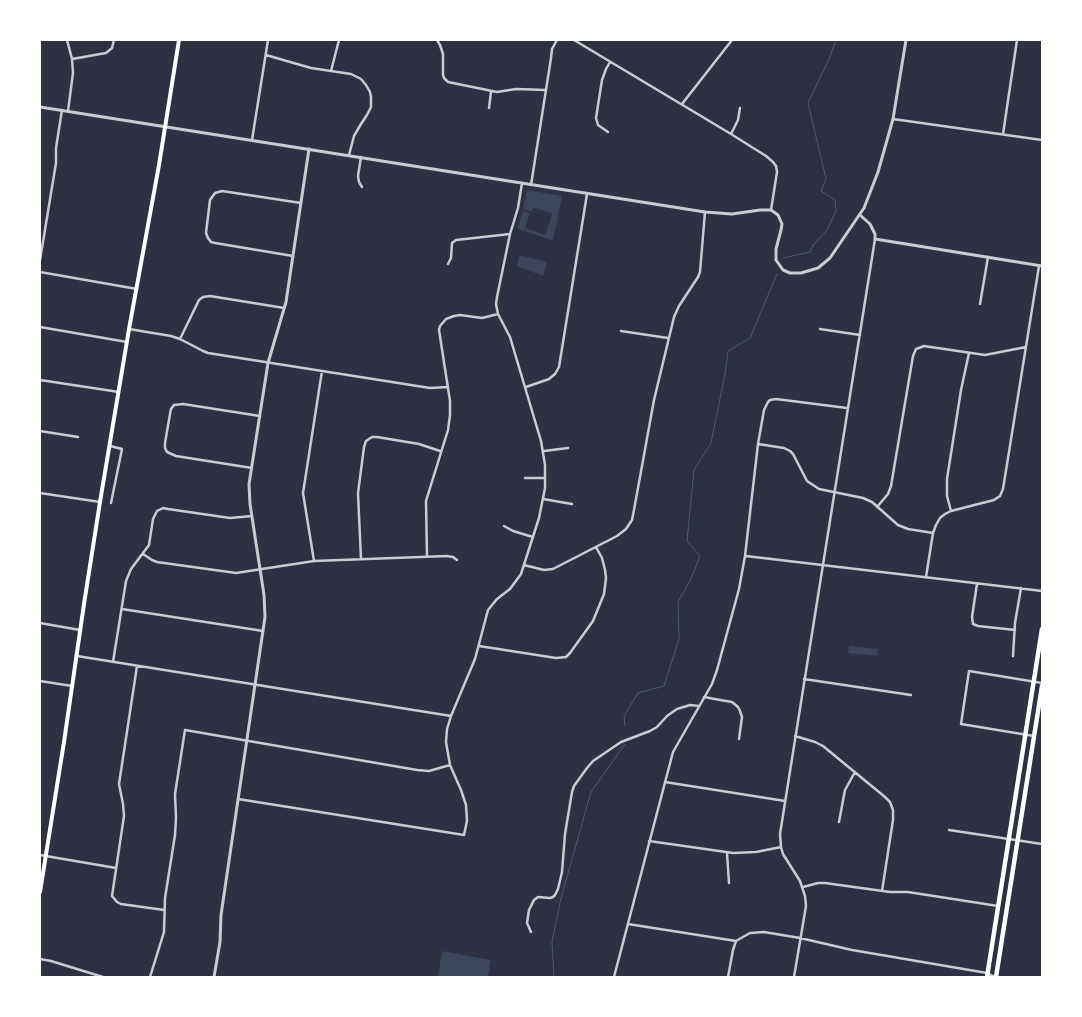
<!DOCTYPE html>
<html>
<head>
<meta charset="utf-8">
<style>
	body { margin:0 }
	#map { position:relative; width:1082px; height:1017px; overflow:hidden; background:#2d3142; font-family:"Space Grotesk",sans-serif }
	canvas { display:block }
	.frame { position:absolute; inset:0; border:41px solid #fff; pointer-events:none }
</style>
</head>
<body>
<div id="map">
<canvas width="1082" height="1017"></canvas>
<div class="frame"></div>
</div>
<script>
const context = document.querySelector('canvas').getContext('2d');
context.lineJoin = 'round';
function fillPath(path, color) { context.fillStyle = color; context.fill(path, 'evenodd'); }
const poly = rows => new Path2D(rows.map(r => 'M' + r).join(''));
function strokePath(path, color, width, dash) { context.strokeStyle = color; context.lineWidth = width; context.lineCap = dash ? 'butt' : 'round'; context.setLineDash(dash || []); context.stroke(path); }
fillPath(poly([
	[527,190,562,196,553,241,525,231,526,228,545,235,552,214,536,208,533,209,532,212,523,209],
	[523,211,530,213,524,231,517,228],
	[519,255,547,262,543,276,517,266],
	[849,646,878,649,877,656,848,653],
	[442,951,491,960,488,977,438,977]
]), '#3c4559');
strokePath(poly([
	[783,258,810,252,813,245,827,230,836,211,835,200,821,191,826,179,808,103,829,59,836,40],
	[625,726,624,716,638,693,664,686,679,639,678,602,691,579,700,556,687,541,694,470,711,443,725,374,728,351,750,338,777,274],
	[554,977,552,942,561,898,591,792,625,744]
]), '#4f5d75', 1);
strokePath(poly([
	[67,40,72,59,73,73,68,111],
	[437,40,440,45,443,54,443,75,444,78,448,82,497,92,516,89,546,90],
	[574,40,731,134,766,156,773,162,776,166,777,172,771,210],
	[266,55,311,68,351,74,361,79,366,85,370,92,371,97,371,107,367,115,361,124,354,136,349,155],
	[72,59,106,53,112,48,114,40],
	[331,71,339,40],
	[682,104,732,40],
	[489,108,491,92],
	[893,119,1042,140],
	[608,132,598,125,596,118,602,80,606,69,610,62],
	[731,134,738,120,740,108],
	[1003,134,1017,40],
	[252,140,268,40],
	[361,157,358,176,359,182,362,187],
	[531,185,551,58,552,49,557,40],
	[293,256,215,243,211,242,208,238,206,233,210,200,215,193,222,191,301,203],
	[40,260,56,163,56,148,62,110],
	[448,264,451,258,452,243,456,240,510,234],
	[40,272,137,289],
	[980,304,988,257],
	[40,327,127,342],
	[129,329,171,336,180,339,203,351,208,353,430,388,448,387],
	[820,329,860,335],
	[621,331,668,338],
	[180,339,199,300,203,297,210,296,284,308],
	[40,380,119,392],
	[526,387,549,379,555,374,559,367,587,194],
	[40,431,78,437],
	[758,444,784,448,790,451,793,454,807,481,819,489,863,498,872,502,898,525,908,529,933,533],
	[110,446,122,449,111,503],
	[544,451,568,448],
	[252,468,176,456,167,452,165,448,165,443,170,414,171,409,174,405,183,404,260,416],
	[525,478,545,478],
	[40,493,100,502],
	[543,499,572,504],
	[877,507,888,494,891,486,913,356,916,349,924,346,985,355,1026,347],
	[951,511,947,496,947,479,961,390,969,353],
	[504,526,513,531,533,537],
	[143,554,152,560,157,562,236,573,314,561,447,556,453,557,457,560],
	[427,556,426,501,448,430,450,415,450,401,439,330,440,326,446,319,454,316,460,315,482,318,498,314],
	[746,556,1042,591],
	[361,559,358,493,364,447,366,441,372,437,377,437,419,444,440,451],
	[314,561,303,493,322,371],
	[524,565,544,570,553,569,617,536,626,529,632,520,634,510,654,400,674,317,679,306,698,277,700,272,705,212],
	[926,577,933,533,936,525,940,518,945,514,951,511,994,500,1000,496,1003,489,1039,266],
	[977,584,972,617,973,624,978,626,1015,630],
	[122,609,263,631],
	[40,623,80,630],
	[479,646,556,658,566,657,570,653,593,621,604,594,606,578,605,570,602,558,596,547],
	[77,656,451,716],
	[1013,656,1015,623,1021,588],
	[113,662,126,581,131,569,149,545,153,519,157,511,163,508,168,509,230,518,252,516],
	[137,666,119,784,123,804,124,816,112,896,117,902,121,904,164,910],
	[804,679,911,695],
	[40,681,72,686],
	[704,697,726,701,732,702,738,707,740,711,742,717,739,739],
	[795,736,815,742,823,746,885,797,890,802,893,810,893,820,882,891],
	[1034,736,961,724,969,671,1042,683],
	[665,782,785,801],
	[238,799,464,835,467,821,466,805,461,790,450,765,446,742,447,729,451,716,475,659,488,610,497,599,510,589,521,574,539,518,545,488,545,465,541,441,510,337,498,314,496,304,497,297,510,234,518,208,522,183],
	[839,822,845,790,855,772],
	[949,830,1042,844],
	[649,841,733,853,756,852,781,847],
	[727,853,729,883],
	[40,855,116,868],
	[803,887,818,883,825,883,890,892,908,892,998,906],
	[628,924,736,941,750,933,764,932,800,938,852,950,987,973,995,977],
	[531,932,527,923,529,910,534,900,538,897,550,898,553,897,555,895,558,889,562,872,565,834,572,792,574,786,587,768,593,761,621,742,650,731,657,727,667,716,677,709,690,705,699,706],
	[40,959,51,961,103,977],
	[150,977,164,932,165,898,175,835,176,818,175,794,185,730,417,770,429,771,450,765],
	[614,977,673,752,712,684,717,670,739,589,745,556,758,444,764,410,768,402,770,400,776,399,847,408],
	[728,977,733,950,736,941],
	[794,977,806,906,805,896,800,881,783,854,781,847,780,834,875,239]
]), '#caccd0', 2.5);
strokePath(poly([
	[40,107,705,212,732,214,760,210,771,210,778,215,782,224,781,230,776,249,776,260,783,270,790,273,801,273,818,268,830,258,864,208,878,172,893,119,906,40],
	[860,215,870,224,875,234,875,239,1042,266],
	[214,977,220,942,221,915,265,617,264,595,250,504,249,484,268,363,286,302,309,149]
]), '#caccd0', 3);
strokePath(poly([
	[40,892,64,742,84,604,100,502,129,329,159,165,179,40]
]), '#fff', 4);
strokePath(poly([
	[987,977,1042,629],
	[996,977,1042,686]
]), '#fff', 4.5);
</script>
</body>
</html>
